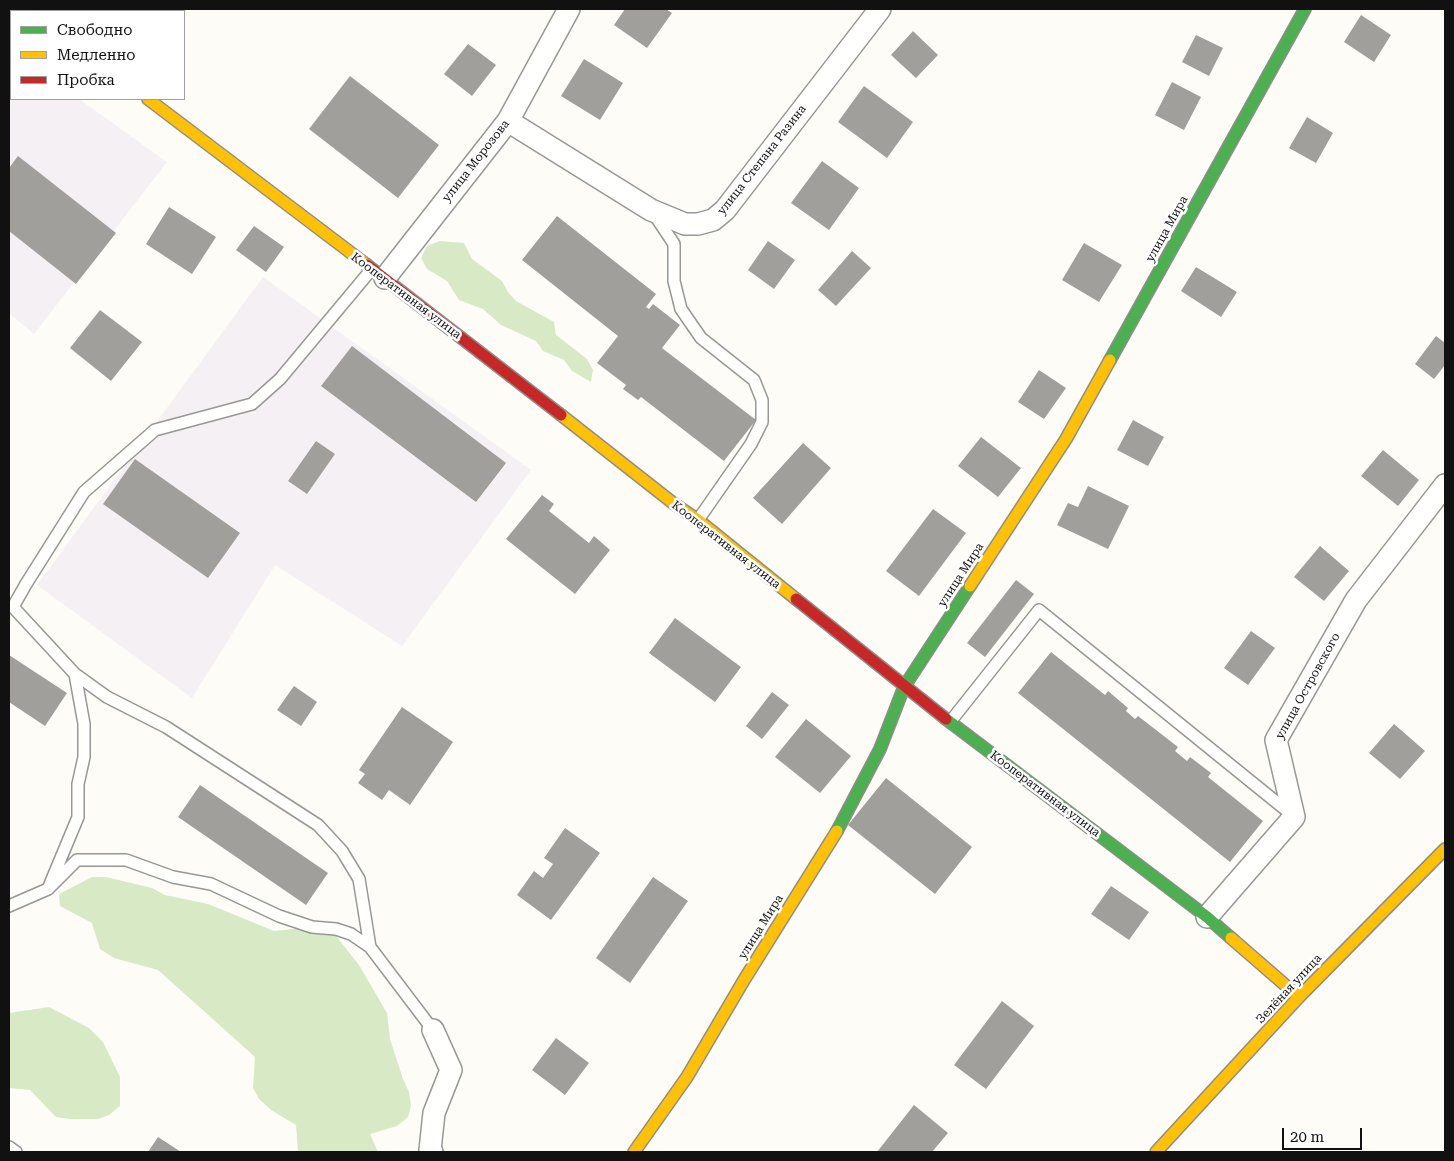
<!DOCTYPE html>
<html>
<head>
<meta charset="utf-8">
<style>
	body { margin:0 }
	#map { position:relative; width:1454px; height:1161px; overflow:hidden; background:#fdfcf7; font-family:"Roboto Serif",serif }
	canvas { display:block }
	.frame { position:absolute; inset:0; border:10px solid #111; pointer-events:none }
	.legend { position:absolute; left:10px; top:10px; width:175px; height:90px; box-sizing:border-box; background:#fff; border:1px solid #a0a0a0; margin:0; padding:6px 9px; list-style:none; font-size:15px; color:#111 }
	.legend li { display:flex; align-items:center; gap:10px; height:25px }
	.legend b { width:25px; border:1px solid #a0a0a0 }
	.scale { position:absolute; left:1282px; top:1128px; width:80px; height:22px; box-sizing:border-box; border:2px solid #111; border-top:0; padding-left:6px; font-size:15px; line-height:18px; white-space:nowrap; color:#111; -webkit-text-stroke:4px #fff; paint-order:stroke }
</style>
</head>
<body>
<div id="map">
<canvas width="1454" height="1161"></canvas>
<div class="frame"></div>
<ul class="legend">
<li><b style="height:6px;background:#4caf50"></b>Свободно</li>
<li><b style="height:6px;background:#ffc107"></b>Медленно</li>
<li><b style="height:6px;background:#c62828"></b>Пробка</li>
</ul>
<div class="scale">20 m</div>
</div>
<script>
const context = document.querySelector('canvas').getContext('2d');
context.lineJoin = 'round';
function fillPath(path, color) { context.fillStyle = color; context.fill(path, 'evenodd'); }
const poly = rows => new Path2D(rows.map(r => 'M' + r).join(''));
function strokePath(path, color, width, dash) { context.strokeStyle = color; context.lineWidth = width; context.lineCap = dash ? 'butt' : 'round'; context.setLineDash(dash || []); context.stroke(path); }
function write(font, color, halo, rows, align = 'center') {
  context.font = font + ' "Roboto Serif",serif'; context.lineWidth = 5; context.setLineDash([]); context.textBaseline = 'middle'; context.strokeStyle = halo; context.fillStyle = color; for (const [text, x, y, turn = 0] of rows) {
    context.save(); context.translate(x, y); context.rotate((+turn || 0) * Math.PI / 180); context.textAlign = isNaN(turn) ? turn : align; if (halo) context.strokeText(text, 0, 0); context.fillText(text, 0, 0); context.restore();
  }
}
fillPath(poly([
	[9,48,11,50,11,99,79,99,167,162,34,334,9,313],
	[263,277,531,470,402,646,275,565,192,698,37,585]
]), '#f5f0f3');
fillPath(poly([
	[440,241,464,243,472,259,502,281,508,292,516,301,554,322,556,335,587,359,593,370,591,382,572,371,564,360,543,351,536,341,501,325,483,309,459,300,447,281,427,269,421,258,427,246],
	[92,877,106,877,152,888,165,895,208,904,274,931,302,928,333,932,359,965,387,1013,390,1039,403,1079,409,1092,411,1106,408,1117,397,1126,370,1134,378,1152,298,1152,296,1125,271,1110,259,1099,253,1088,255,1057,158,970,114,958,100,949,92,923,60,906,59,894],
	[49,1007,89,1028,103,1042,120,1077,120,1106,109,1115,98,1119,70,1119,56,1117,30,1090,9,1088,9,1013]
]), '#d8eac5');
fillPath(poly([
	[161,9,186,9,185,11,160,11],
	[625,9,666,9,672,13,647,48,614,25],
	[1361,15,1391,35,1374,62,1344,42],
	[913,31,938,55,916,78,891,55],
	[1196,35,1223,48,1209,76,1182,62],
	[468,44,496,65,472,96,444,74],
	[584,59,623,83,600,120,561,96],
	[350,76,439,145,398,198,309,129],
	[1172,82,1201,97,1184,130,1155,115],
	[864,86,913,122,887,158,838,122],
	[1307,117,1333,133,1316,163,1289,148],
	[18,156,116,233,76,284,9,231,9,168],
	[822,161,859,188,829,230,791,203],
	[169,207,216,237,192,274,146,244],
	[557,216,656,294,646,307,649,309,653,304,680,325,662,348,756,420,724,461,641,397,638,400,623,389,626,385,597,363,618,336,522,260],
	[254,226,284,247,266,272,236,250],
	[768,241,795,260,774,289,748,270],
	[1084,243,1122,265,1099,302,1062,280],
	[852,251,871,268,836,306,818,290],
	[1196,267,1237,292,1221,317,1181,291],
	[100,310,142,342,111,381,70,348],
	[1436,336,1445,343,1445,365,1434,379,1415,364],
	[352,346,506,463,476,502,321,386],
	[1039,370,1066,388,1044,419,1018,402],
	[1133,420,1164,437,1148,466,1117,450],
	[981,437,1021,468,998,497,958,466],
	[316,441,335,454,307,494,288,481],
	[803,443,831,468,782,524,753,498],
	[1383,450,1419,480,1398,506,1361,476],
	[135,459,240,533,208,578,103,504],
	[1088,486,1129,506,1108,549,1057,525,1068,503,1078,507],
	[542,495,554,504,549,511,589,543,594,536,610,550,575,594,506,539],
	[933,509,966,533,919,596,886,571],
	[1320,546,1349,571,1324,601,1294,577],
	[1016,580,1034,594,985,657,967,643],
	[675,618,741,667,715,702,649,653],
	[1251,631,1275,648,1248,685,1224,668],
	[1051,652,1105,695,1108,691,1128,708,1126,711,1135,719,1138,716,1178,747,1175,751,1187,761,1190,757,1211,773,1208,777,1263,821,1230,862,1018,693],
	[9,655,67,693,45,726,9,702],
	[294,686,317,702,301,726,277,710],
	[772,692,789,705,762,739,746,726],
	[402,707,453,742,410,805,389,790,382,800,358,783,365,774,359,770],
	[806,719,851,756,820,793,775,757],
	[1394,724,1425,751,1400,779,1369,753],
	[886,778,972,847,935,894,848,825],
	[200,785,328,873,306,905,178,817],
	[565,828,600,853,551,920,517,895,534,871,543,878,553,864,544,858],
	[653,877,688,901,630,983,596,958],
	[1111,886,1149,912,1129,940,1091,914],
	[1002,1001,1034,1026,986,1089,954,1065],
	[556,1038,589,1063,565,1095,532,1070],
	[914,1105,948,1133,932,1152,877,1152],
	[158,1137,181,1152,148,1152]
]), '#a19f9c');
const lane = poly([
	[654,214,674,244,674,281,681,309,701,338,754,380,762,400,762,422,751,444,698,520],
	[75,674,107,697,166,727,318,825,342,851,359,879,370,947],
	[950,722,1039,610,1291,814],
	[48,889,78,817,78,784,84,757,84,724,75,674,13,607,26,584,84,492,155,430,252,404,280,379,371,270],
	[9,906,48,889,77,860,126,860,173,877,211,884,279,916,312,927,336,929,351,934,370,947,433,1030],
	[9,1147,16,1152]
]);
const street = poly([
	[30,9,33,11],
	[508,121,651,210,685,224,698,224,713,220,725,210,880,9],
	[385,278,508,121,569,9],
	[1207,917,1294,817,1276,740,1356,600,1445,485],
	[432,1152,430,1150,434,1113,451,1070,433,1030]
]);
const fast = poly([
	[1110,360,1305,9],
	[946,719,1207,917,1231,938],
	[837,831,880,749,904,687,970,586]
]);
const slow = poly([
	[148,99,367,265],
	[561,415,673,503,698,520,796,599],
	[970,586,1066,439,1110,360],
	[1231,938,1299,997],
	[634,1152,687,1077,744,980,837,831],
	[1156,1152,1299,997,1445,849]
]);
const jam = poly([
	[367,265,561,415],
	[796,599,946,719]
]);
strokePath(lane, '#979795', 14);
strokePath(street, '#979795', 24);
strokePath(fast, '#8e8d8b', 14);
strokePath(slow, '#8e8d8b', 14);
strokePath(jam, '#8e8d8b', 14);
strokePath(lane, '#fffffe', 11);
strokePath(street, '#fffffe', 21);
strokePath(fast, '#4caf50', 11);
strokePath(slow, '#ffc107', 11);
strokePath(jam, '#c62828', 11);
write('12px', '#111', '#fff', [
	["улица Степана Разина",762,160,-52],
	["улица Морозова",476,161,-52],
	["улица Мира",1167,229,-61],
	["Кооперативная улица",406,296,37],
	["Кооперативная улица",726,545,38],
	["улица Мира",961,575,-57],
	["улица Островского",1308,686,-61],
	["Кооперативная улица",1045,794,37],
	["улица Мира",761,927,-58],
	["Зелёная улица",1289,989,-47]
]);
</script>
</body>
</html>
